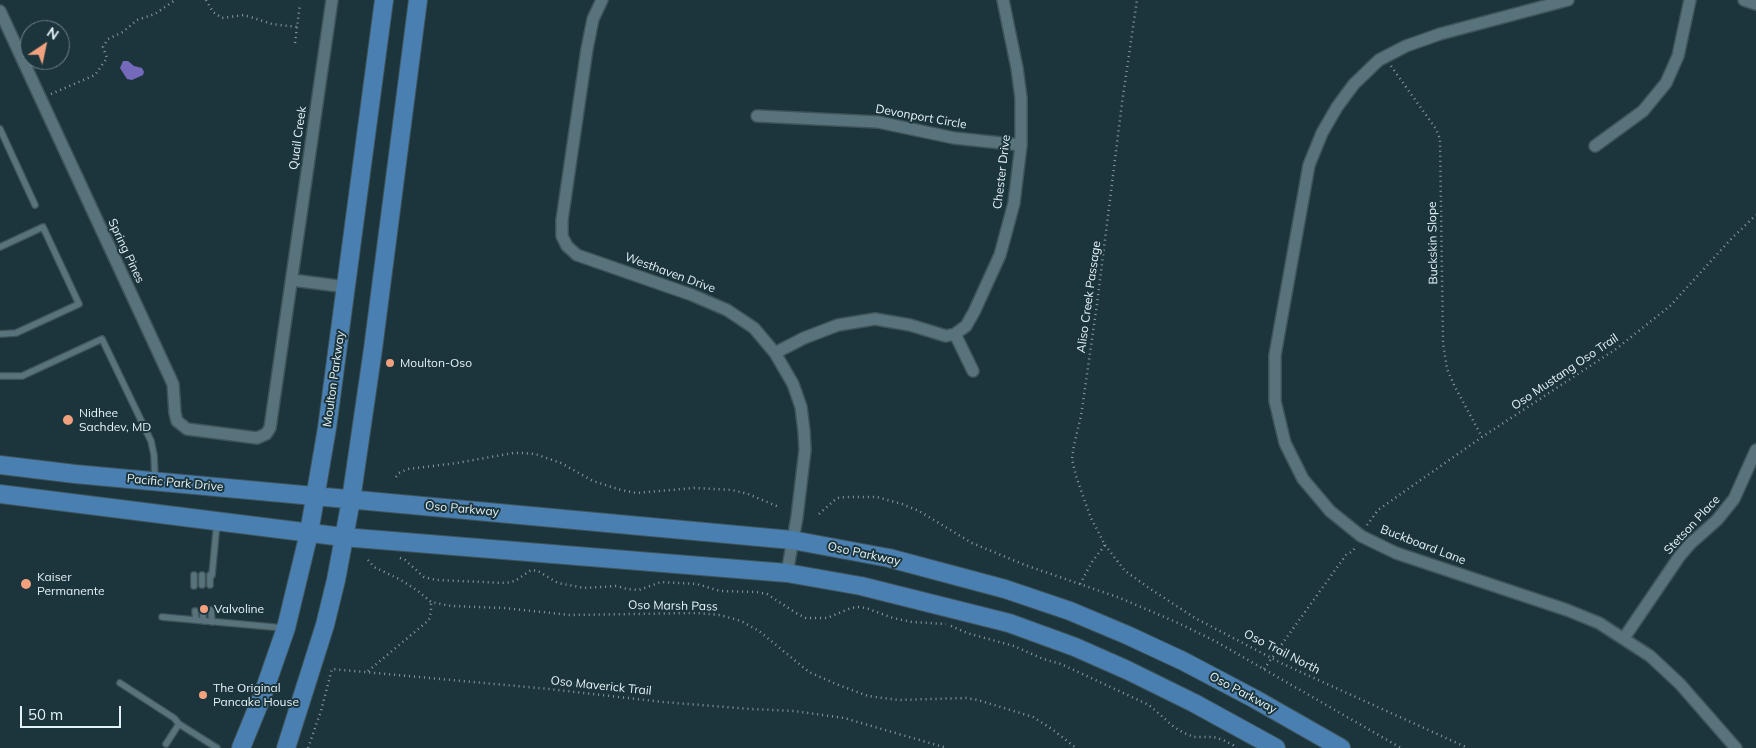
<!DOCTYPE html>
<html>
<head>
<meta charset="utf-8">
<style>
	body { margin:0 }
	#map { position:relative; width:1756px; height:748px; overflow:hidden; background:#1c353c; font-family:Mulish,sans-serif }
	canvas { display:block }
	.north { position:absolute; left:20px; top:20px; width:50px; height:50px; box-sizing:border-box; background:#1c353c; border:1px solid #6c8187; border-radius:50%; rotate:34deg; font-size:14px; font-weight:700; line-height:20px; text-align:center; color:#e3f2f7 }
	.north::after { content:''; display:block; margin:auto; width:18px; height:22px; background:#f1a17d; clip-path:polygon(50% 0,100% 100%,50% 72%,0 100%) }
	.scale { position:absolute; left:20px; top:706px; width:101px; height:22px; box-sizing:border-box; border:2px solid #e3f2f7; border-top:0; padding-left:6px; font-size:15px; line-height:18px; white-space:nowrap; color:#e3f2f7; -webkit-text-stroke:4px #1c353c; paint-order:stroke }
</style>
</head>
<body>
<div id="map">
<canvas width="1756" height="748"></canvas>
<div class="north">N</div>
<div class="scale">50 m</div>
</div>
<script>
const context = document.querySelector('canvas').getContext('2d');
context.lineJoin = 'round';
function fillPath(path, color) { context.fillStyle = color; context.fill(path, 'evenodd'); }
const poly = rows => new Path2D(rows.map(r => 'M' + r).join(''));
function strokePath(path, color, width, dash) { context.strokeStyle = color; context.lineWidth = width; context.lineCap = dash ? 'butt' : 'round'; context.setLineDash(dash || []); context.stroke(path); }
function write(font, color, halo, rows, align = 'center') {
  context.font = font + ' Mulish,sans-serif'; context.lineWidth = 4; context.setLineDash([]); context.textBaseline = 'middle'; context.strokeStyle = halo; context.fillStyle = color; for (const [text, x, y, turn = 0] of rows) {
    context.save(); context.translate(x, y); context.rotate((+turn || 0) * Math.PI / 180); context.textAlign = isNaN(turn) ? turn : align; if (halo) context.strokeText(text, 0, 0); context.fillText(text, 0, 0); context.restore();
  }
}
fillPath(poly([
	[123,61,128,61,134,66,142,68,144,72,143,75,132,80,127,79,120,68]
]), '#7569bc');
const service = poly([
	[0,129,35,205],
	[0,247,43,227,79,304,16,333,0,334],
	[0,376,22,376,102,339,151,441,154,455,155,479],
	[194,575,194,586],
	[202,575,202,585],
	[210,575,210,585],
	[212,575,217,522],
	[211,610,212,622],
	[195,611,196,620],
	[162,617,284,628],
	[203,621,203,611],
	[120,683,174,718,179,724,217,748],
	[166,744,179,724]
]);
const minor = poly([
	[602,0,593,19,587,49,562,220,562,236,567,246,577,255,692,295,727,310,754,328,775,353,793,384,801,407,804,431,805,450,797,517,787,573],
	[1568,0,1440,34,1406,46,1379,60,1354,84,1337,107,1322,133,1309,165,1275,355,1275,401,1285,443,1303,479,1330,511,1361,536,1396,553,1567,610,1599,623,1650,656,1680,684,1736,748],
	[1744,0,1756,4],
	[0,11,173,384,175,413,177,421,187,429,257,438,266,434,270,428,332,0],
	[757,116,878,122,954,138,1021,145],
	[1595,146,1643,111,1666,83,1678,56,1690,0],
	[292,280,346,287],
	[955,334,966,326,974,312,1000,255,1014,203,1021,145,1021,98,1017,68,1003,0],
	[775,353,804,338,838,325,875,319,910,325,946,336,955,334,973,371],
	[1624,638,1679,557,1690,544,1717,520,1734,499,1756,450]
]);
const primary = poly([
	[0,465,75,474,792,540,889,558,1005,589,1070,611,1127,635,1183,661,1255,699,1341,748],
	[0,494,343,537,787,573,861,586,1009,623,1075,647,1127,670,1194,703,1276,748],
	[241,748,263,694,286,628,309,533,327,428,384,0],
	[286,748,325,625,336,580,351,500,373,349,418,0]
]);
strokePath(service, '#3e545a', 8);
strokePath(minor, '#3e545a', 14);
strokePath(primary, '#3e545a', 20);
strokePath(poly([
	[206,0,213,12,222,18,244,15,272,24,297,27,300,4],
	[295,43,297,27],
	[1391,66,1436,129,1440,139,1443,343,1447,369,1455,387,1482,437],
	[51,94,95,75,107,58,103,47,108,39,123,32,137,20,155,14,175,0],
	[396,477,399,473,408,469,457,463,513,453,523,453,535,454,561,463,593,481,621,490,636,493,694,488,732,490,748,494,779,507],
	[819,514,837,498,845,497,877,497,902,504,919,511,972,543,1025,565,1120,598,1176,622,1215,641,1401,748],
	[1367,525,1378,510,1482,437,1616,349,1670,306,1732,238,1756,215],
	[1105,545,1125,571,1152,590,1195,618,1283,664,1468,748],
	[400,558,405,560,424,577,436,580,506,583,515,581,531,570,538,571,558,583,584,588,617,586,627,589,639,590,661,582,697,584,720,591,757,592,767,594,796,613,806,618,827,618,851,608,858,607,866,608,893,618,912,622,946,624],
	[368,560,374,567,401,580,418,591,431,602,451,606,504,608,570,615,697,613,720,615,741,621,759,631,809,672,836,684,868,696,899,700,966,698,978,700,1033,717,1052,729,1076,748],
	[1080,584,1092,562,1105,545,1090,516,1076,476,1072,459,1074,445,1081,416,1097,304,1122,103,1137,0],
	[951,626,967,633,1014,646,1043,659,1061,664,1149,705,1174,727,1184,733,1194,737,1214,737,1223,740,1233,745,1235,748],
	[1264,669,1346,555,1353,551,1355,547],
	[368,671,429,620,431,611,431,602],
	[308,748,321,711,332,669,549,689,663,702,750,709,794,711,844,718,947,748]
]), '#899ca2', 2.5, [1, 4]);
strokePath(service, '#58737b', 5.5);
strokePath(minor, '#58737b', 11);
strokePath(primary, '#4a7fb2', 18);
for (const [x, y, r, color] of [
	[390,363,5,"#f1a17d"],
	[68,420,6,"#f1a17d"],
	[26,584,6,"#f1a17d"],
	[204,609,5,"#f1a17d"],
	[203,695,5,"#f1a17d"]
]) { const dot = new Path2D(); dot.arc(x, y, r, 0, 2 * Math.PI); context.fillStyle = color; context.fill(dot); strokePath(dot, '#1c353c', 2); }
write('12px', '#e3f2f7', '#1c353c', [
	["Devonport Circle",921,117,10],
	["Quail Creek",298,138,-82],
	["Chester Drive",1002,172,-83],
	["Buckskin Slope",1433,243,-91],
	["Spring Pines",126,251,65],
	["Westhaven Drive",670,273,20],
	["Aliso Creek Passage",1089,297,-82],
	["Oso Mustang Oso Trail",1565,372,-34],
	["Moulton Parkway",334,379,-82],
	["Pacific Park Drive",175,483,5],
	["Oso Parkway",462,509,5],
	["Stetson Place",1692,525,-47],
	["Buckboard Lane",1423,545,21],
	["Oso Parkway",864,554,12],
	["Oso Marsh Pass",673,606,1],
	["Oso Trail North",1282,652,27],
	["Oso Maverick Trail",601,686,6],
	["Oso Parkway",1243,693,28]
]);
write('12px', '#e3f2f7', '#1c353c', [
	["Moulton-Oso",400,363],
	["Nidhee",79,413],
	["Sachdev, MD",79,427],
	["Kaiser",37,577],
	["Permanente",37,591],
	["Valvoline",214,609],
	["The Original",213,688],
	["Pancake House",213,702]
], 'left');
</script>
</body>
</html>
